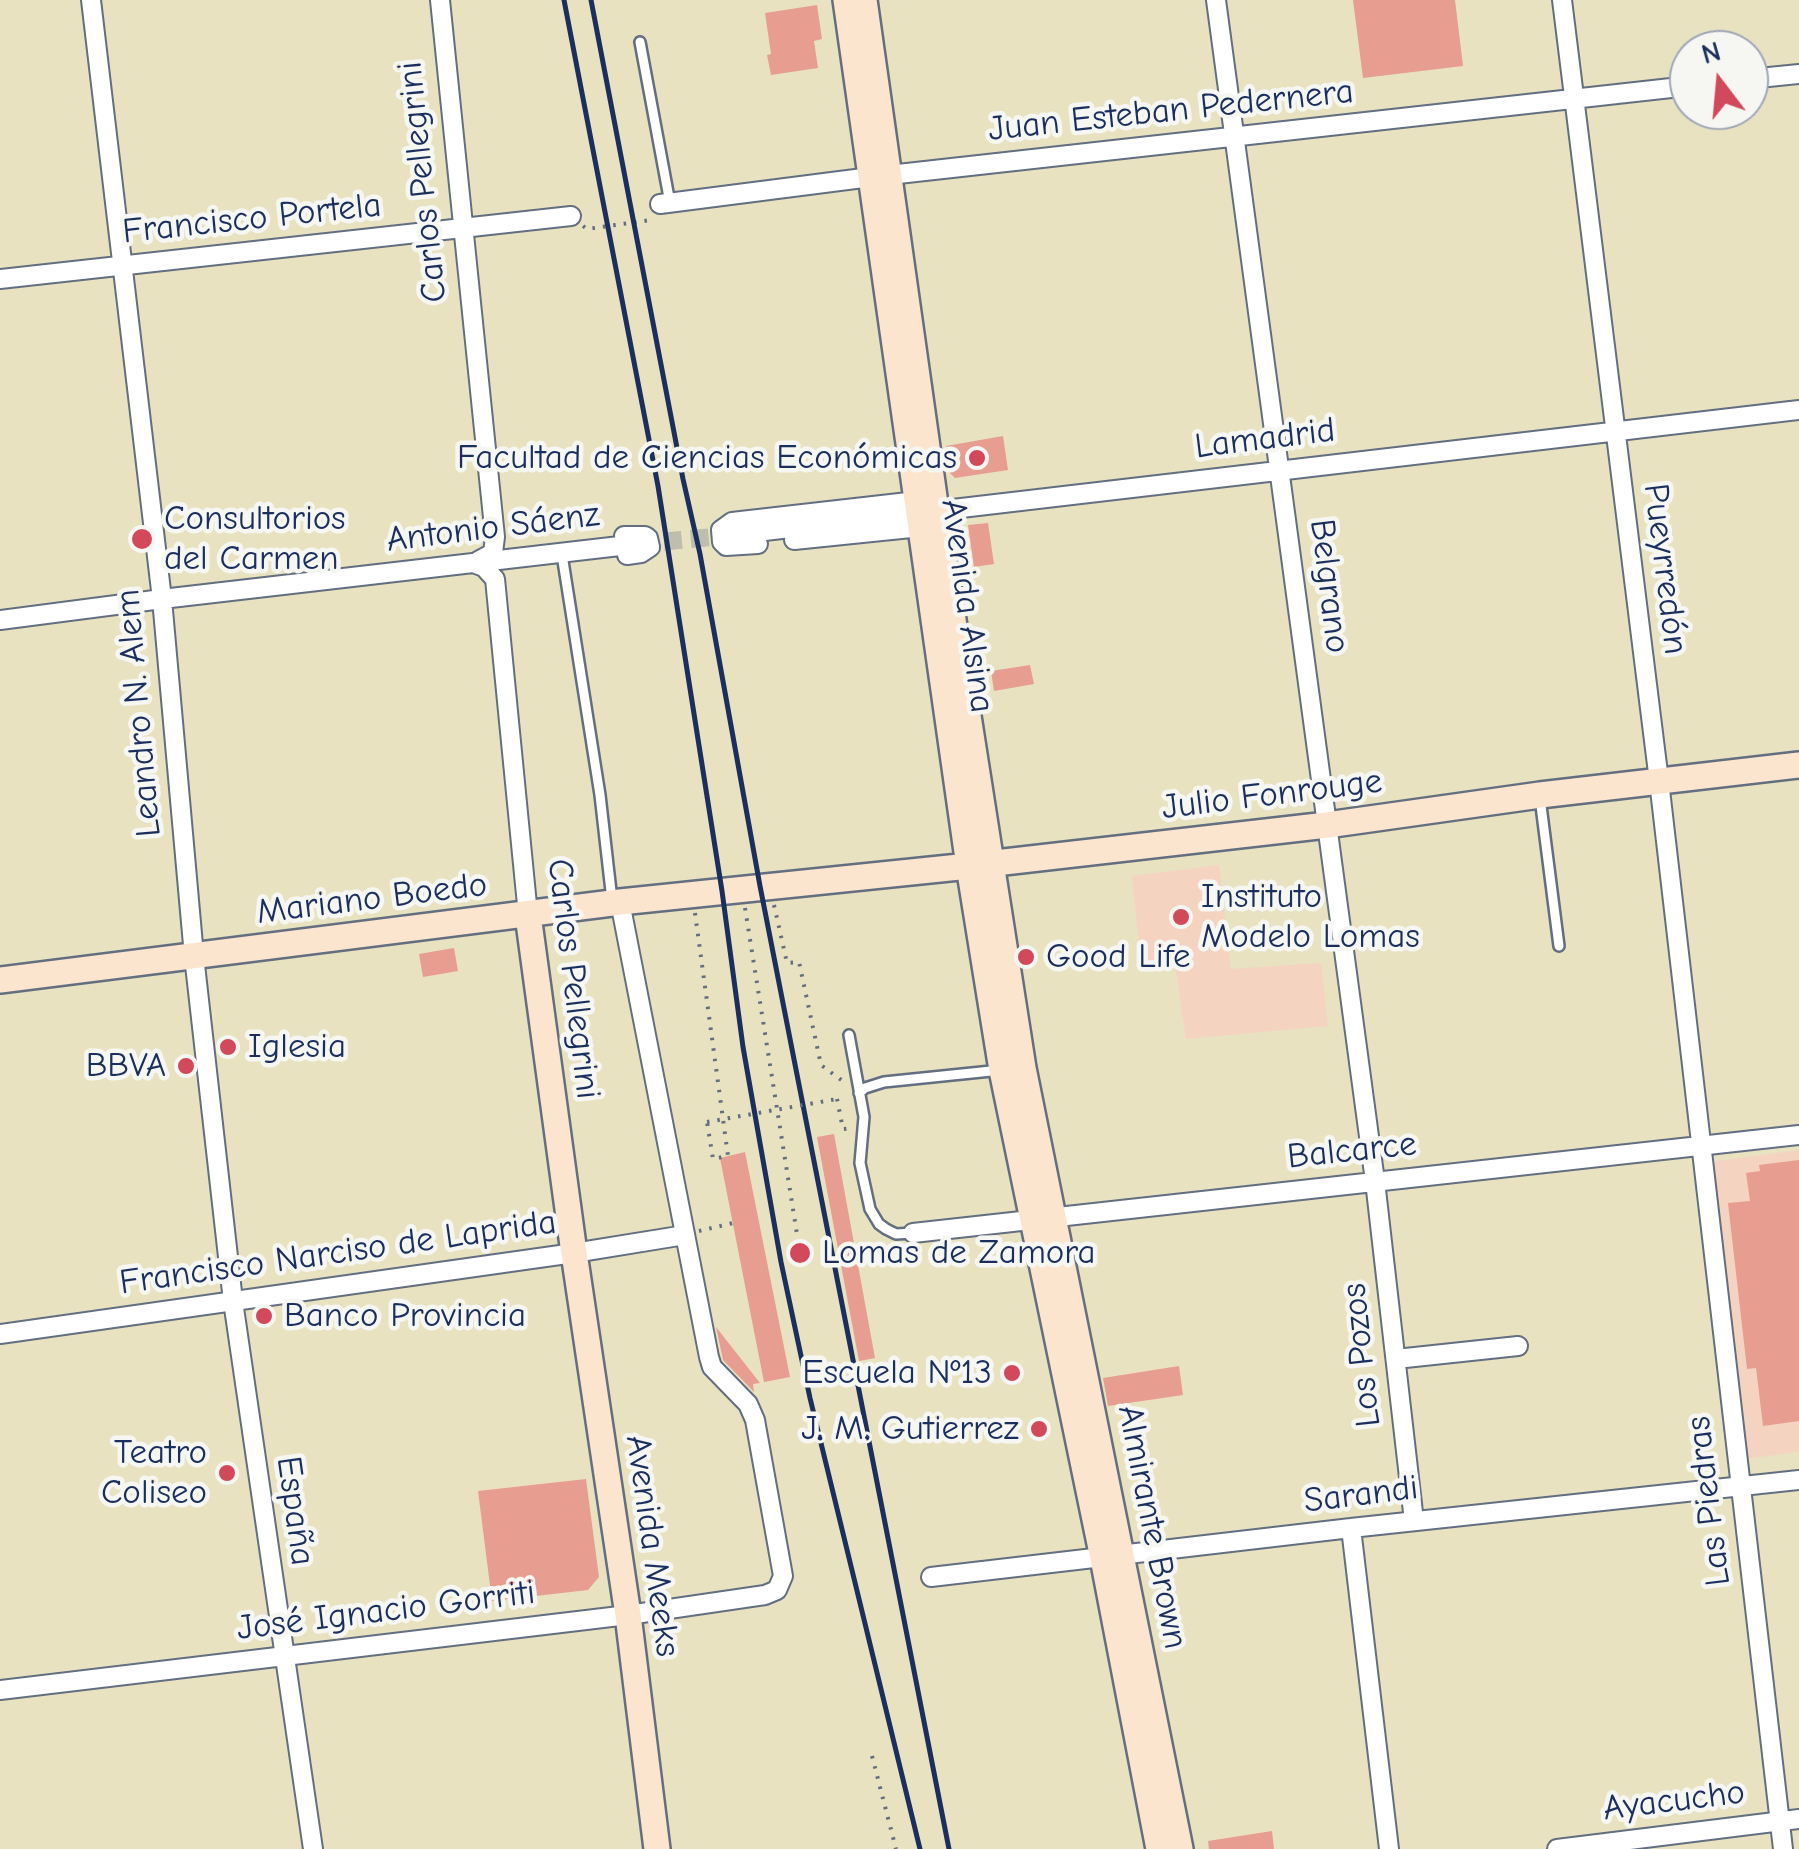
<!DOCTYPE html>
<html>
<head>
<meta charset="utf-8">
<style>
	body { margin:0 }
	#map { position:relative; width:1799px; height:1849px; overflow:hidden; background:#e8e2c0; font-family:"Comic Neue",sans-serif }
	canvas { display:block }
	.north { position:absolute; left:1669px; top:30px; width:100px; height:100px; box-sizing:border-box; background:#f6f6f2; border:2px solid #9ea6b7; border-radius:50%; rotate:344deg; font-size:28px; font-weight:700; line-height:40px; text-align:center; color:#1b2f5e }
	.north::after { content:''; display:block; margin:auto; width:35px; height:45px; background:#d1495b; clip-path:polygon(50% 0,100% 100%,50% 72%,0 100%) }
</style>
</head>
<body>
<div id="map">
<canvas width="1799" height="1849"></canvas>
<div class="north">N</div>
</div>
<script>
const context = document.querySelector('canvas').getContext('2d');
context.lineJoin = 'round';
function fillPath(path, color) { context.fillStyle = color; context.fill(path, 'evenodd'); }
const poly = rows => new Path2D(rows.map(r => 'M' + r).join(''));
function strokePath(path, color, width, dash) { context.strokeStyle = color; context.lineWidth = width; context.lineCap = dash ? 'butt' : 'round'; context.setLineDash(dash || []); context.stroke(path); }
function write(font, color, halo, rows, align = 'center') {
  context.font = font + ' "Comic Neue",sans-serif'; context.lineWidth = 9; context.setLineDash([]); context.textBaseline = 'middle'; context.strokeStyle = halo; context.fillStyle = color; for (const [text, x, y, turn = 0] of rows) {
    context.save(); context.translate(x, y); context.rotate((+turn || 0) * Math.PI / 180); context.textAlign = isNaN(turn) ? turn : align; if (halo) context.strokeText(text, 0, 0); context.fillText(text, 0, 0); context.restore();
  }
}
fillPath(poly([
	[1219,865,1231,969,1321,963,1328,1026,1186,1039,1174,959,1141,963,1132,876],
	[1799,1150,1799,1452,1744,1459,1710,1162]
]), '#f5d3c1');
fillPath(poly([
	[1353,0,1455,0,1463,66,1363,78],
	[817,5,822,39,814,41,818,68,771,75,767,55,771,54,765,13],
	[1003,436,1008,470,955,478,950,473,946,446],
	[988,523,994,564,974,567,968,525],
	[1030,665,1034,684,994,691,991,671],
	[454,948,458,971,423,977,419,954],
	[834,1134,875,1358,859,1361,817,1137],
	[745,1152,790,1377,764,1382,720,1158],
	[1799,1160,1799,1421,1763,1426,1756,1368,1747,1369,1728,1203,1750,1201,1746,1173,1760,1171,1759,1165],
	[716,1327,760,1383,753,1384,754,1392,723,1360],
	[1179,1366,1183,1395,1108,1406,1103,1378],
	[586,1479,599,1577,588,1590,492,1601,478,1491],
	[1272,1831,1274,1849,1209,1849,1208,1841]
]), '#e79d90');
strokePath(poly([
	[637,544,734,535]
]), '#bfbeac', 18, [18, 9]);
const lane = poly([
	[640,42,670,203],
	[563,561,600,795,612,900],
	[1540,798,1559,946],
	[849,1035,864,1117,860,1163,870,1209,879,1224,886,1229,896,1234,913,1233],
	[859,1093,865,1088,884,1082,1001,1070]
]);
const street = poly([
	[91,0,162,599,194,956,233,1301,313,1849],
	[440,0,495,537,493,553,478,561],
	[1216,0,1375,1181,1414,1521],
	[1562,0,1659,781,1783,1849],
	[1749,79,1799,74],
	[660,204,871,177,1689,86],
	[0,279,571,216],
	[739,534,1799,410],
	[624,536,645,536,648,538,650,547,641,553,627,555],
	[794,540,921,527],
	[758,544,726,546,722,542,721,530,732,522,917,501],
	[473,563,484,567,495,579,528,915],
	[0,620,162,599,637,544],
	[913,1233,1799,1135],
	[0,1334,574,1253,685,1235],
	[1396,1359,1518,1346],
	[1351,1528,1389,1849],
	[931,1577,1351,1528,1799,1480],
	[0,1690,628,1615,765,1595,777,1590,783,1576,755,1420,748,1404,712,1367,709,1357,620,902],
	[1557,1849,1799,1819]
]);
const secondary = poly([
	[846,0,969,866,1002,1070,1103,1558,1159,1849],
	[864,0,936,511,1023,1068,1180,1849],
	[528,915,574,1253,628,1615,657,1849],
	[0,980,620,902,969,866,1327,825,1540,795,1799,765]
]);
strokePath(lane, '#636e80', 14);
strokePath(street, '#636e80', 22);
strokePath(secondary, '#636e80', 30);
strokePath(poly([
	[583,226,587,229,651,220],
	[774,905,787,963,799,962,821,1065,844,1082],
	[745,908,800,1253],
	[695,913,728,1156,713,1159,707,1122],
	[837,1099,843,1129,853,1128],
	[699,1231,733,1223],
	[872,1756,896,1849]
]), '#636e80', 4, [2.5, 8]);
strokePath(lane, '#fff', 9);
strokePath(street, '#fff', 18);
strokePath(secondary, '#fce5cf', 25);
strokePath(poly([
	[564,0,658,486,722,891,743,1047,781,1262,810,1398,920,1849],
	[591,0,683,479,700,554,760,886,949,1849]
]), '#1b2f5e', 5);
strokePath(poly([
	[707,1122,837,1099]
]), '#636e80', 4, [2.5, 8]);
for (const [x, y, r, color] of [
	[977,458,10,"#d1495b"],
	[142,539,12,"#d1495b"],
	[1181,917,10,"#d1495b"],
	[1026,957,10,"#d1495b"],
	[228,1047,10,"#d1495b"],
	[186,1066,10,"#d1495b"],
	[800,1253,12,"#d1495b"],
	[264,1316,10,"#d1495b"],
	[1012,1373,10,"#d1495b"],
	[1039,1429,10,"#d1495b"],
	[227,1473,10,"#d1495b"]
]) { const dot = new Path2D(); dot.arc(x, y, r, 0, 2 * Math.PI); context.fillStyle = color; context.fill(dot); strokePath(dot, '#f6f6f2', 4); }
write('35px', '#1b2f5e', '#f6f6f2', [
	["Juan Esteban Pedernera",1171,111,-6],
	["Carlos Pellegrini",423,182,-96],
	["Francisco Portela",252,219,-6],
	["Lamadrid",1265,439,-7],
	["Antonio Sáenz",493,528,-7],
	["Pueyrredón",1665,569,83],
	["Belgrano",1329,586,83],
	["Avenida Alsina",967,606,82],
	["Leandro N. Alem",139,713,-95],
	["Julio Fonrouge",1272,795,-7],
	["Mariano Boedo",372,899,-7],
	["Carlos Pellegrini",573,979,83],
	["Balcarce",1352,1151,-6],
	["Francisco Narciso de Laprida",338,1253,-8],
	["Los Pozos",1362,1355,-96],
	["Sarandi",1361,1495,-7],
	["Las Piedras",1709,1501,-97],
	["España",295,1511,82],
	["Almirante Brown",1152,1527,79],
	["Avenida Meeks",652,1546,82],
	["José Ignacio Gorriti",386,1611,-7],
	["Ayacucho",1674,1801,-7]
]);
write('35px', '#1b2f5e', '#f6f6f2', [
	["Facultad de Ciencias Económicas",957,458,"right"],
	["Consultorios",164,519],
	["del Carmen",164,559],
	["Instituto",1201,897],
	["Modelo Lomas",1201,937],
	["Good Life",1046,957],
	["Iglesia",248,1047],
	["BBVA",166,1066,"right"],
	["Lomas de Zamora",822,1253],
	["Banco Provincia",284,1316],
	["Escuela Nº13",992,1373,"right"],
	["J. M. Gutierrez",1019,1429,"right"],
	["Teatro",207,1453,"right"],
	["Coliseo",207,1493,"right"]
], 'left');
</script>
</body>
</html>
